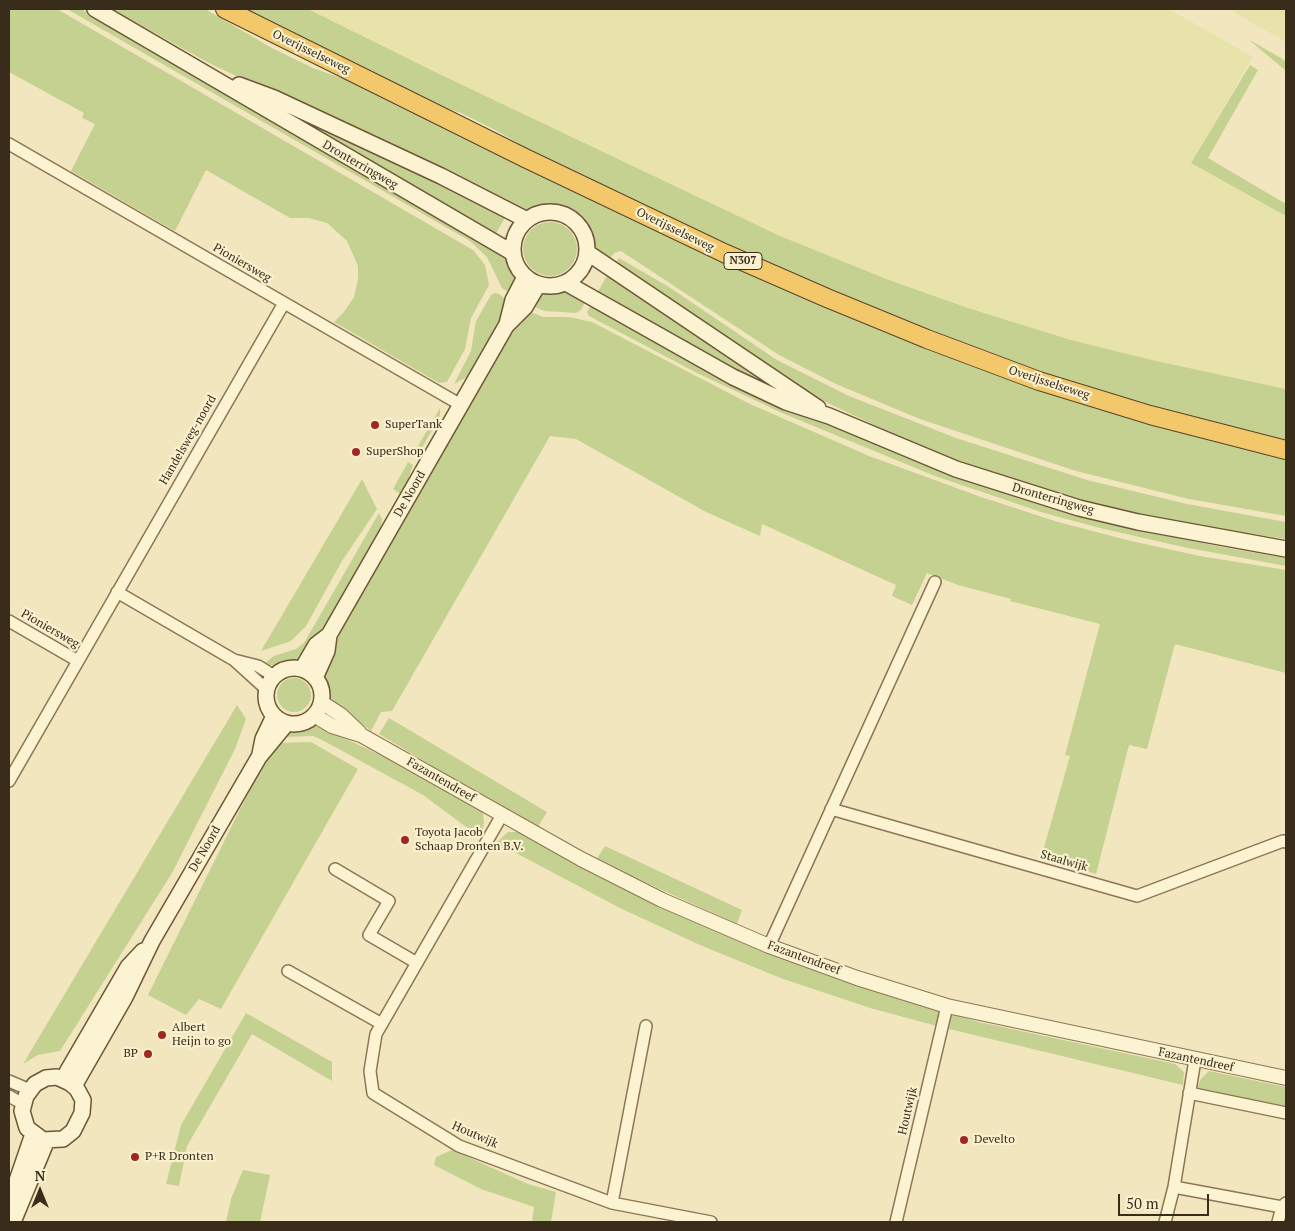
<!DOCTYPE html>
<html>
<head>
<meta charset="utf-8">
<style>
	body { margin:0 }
	#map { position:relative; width:1295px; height:1231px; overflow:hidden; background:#f2e6be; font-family:"PT Serif",serif }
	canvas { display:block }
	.frame { position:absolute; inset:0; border:10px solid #3a2c1b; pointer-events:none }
	.north { position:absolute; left:15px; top:1166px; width:50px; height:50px; -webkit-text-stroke:4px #f9f0ce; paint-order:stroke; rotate:0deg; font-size:14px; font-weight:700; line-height:20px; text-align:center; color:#3a2c1b }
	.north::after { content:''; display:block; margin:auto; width:18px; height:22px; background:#3a2c1b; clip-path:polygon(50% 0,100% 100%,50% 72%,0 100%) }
	.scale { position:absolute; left:1118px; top:1194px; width:91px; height:22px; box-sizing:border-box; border:2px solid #3a2c1b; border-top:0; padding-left:6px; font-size:15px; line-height:18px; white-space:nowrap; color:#3a2c1b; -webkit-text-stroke:4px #f9f0ce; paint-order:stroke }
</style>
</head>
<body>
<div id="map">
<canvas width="1295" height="1231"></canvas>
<div class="frame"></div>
<div class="north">N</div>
<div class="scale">50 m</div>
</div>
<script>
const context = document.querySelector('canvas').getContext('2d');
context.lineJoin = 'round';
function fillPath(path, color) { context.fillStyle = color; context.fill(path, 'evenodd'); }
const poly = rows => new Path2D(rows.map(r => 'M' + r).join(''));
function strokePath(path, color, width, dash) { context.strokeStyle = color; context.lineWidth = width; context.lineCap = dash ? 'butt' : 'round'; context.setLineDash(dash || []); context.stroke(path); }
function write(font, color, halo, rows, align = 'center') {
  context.font = font + ' "PT Serif",serif'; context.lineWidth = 4.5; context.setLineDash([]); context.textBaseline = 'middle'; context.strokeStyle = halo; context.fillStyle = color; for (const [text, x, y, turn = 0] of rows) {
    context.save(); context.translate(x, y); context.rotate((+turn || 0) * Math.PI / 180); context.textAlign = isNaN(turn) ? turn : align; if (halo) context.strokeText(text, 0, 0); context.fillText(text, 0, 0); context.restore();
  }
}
fillPath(poly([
	[308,9,1169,9,1253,57,1191,163,1286,216,1286,389,1152,360,1071,340,968,308,889,280,780,236,433,71],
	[1230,9,1286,9,1286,42,1250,22]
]), '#e8e3aa');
fillPath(poly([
	[9,9,57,9,473,250,485,265,489,285,471,318,465,349,447,382,439,383,334,322,344,312,354,297,358,279,358,266,347,241,327,223,309,218,290,218,206,170,175,231,71,171,95,124,82,118,84,113,9,72],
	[67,9,81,9,500,250,508,259,514,274,515,284,511,294,502,288,487,257,470,241],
	[111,9,205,9,272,48,313,68,347,80,555,182,820,305,972,366,1053,394,1146,423,1286,459,1286,516,1189,499,1076,471,920,419,836,384,779,355,621,251,614,253,608,261,593,248,587,230,580,219,565,210,554,207,520,210,211,64],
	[242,9,308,9,433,71,780,236,889,280,968,308,1071,340,1152,360,1286,389,1286,442,1231,430,1071,383,945,338,824,289,545,159,497,131,461,113,427,102],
	[1248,39,1286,61,1286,71],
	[1250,65,1258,70,1208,158,1286,204,1286,216,1191,163],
	[268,101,507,214,494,237],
	'523 249a27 27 0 1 1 54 0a27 27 0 1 1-54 0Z',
	[619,258,669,287,777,360,849,396,956,438,1087,480,1187,504,1286,522,1286,539,1160,520,1118,510,1017,482,912,443,813,396,614,265],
	[609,272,738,361,791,399,751,381,596,295],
	[554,291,565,291,586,300,581,310,576,313,545,311,532,306,541,294],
	[495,293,499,294,508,301,491,340,469,376,454,384,471,351,476,321,491,295],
	[592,303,803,414,938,469,1012,495,1108,522,1216,546,1286,558,1286,566,1183,547,1100,528,1044,513,935,476,782,413,697,373,589,316,587,312],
	[528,311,543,317,569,317,592,322,750,404,869,456,981,497,1058,522,1131,541,1200,556,1286,570,1286,673,1175,644,1147,749,1129,745,1096,874,1041,858,1070,756,1065,755,1100,624,1010,601,1011,599,958,585,927,573,912,605,892,596,896,585,762,524,760,536,706,512,576,439,550,436,392,711,381,712,371,731,329,697,324,676,333,649,348,615,503,345],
	[440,408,440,416,422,448,418,446],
	[408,462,413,465,405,488,400,494,393,489],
	[362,479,377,509,342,561,306,626,291,641,261,651],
	[379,513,382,519,381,531,336,609,302,658,279,665,266,665,265,663,274,656,296,649,304,643],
	'277 695a17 17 0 1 1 34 0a17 17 0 1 1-34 0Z',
	[237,705,246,719,235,749,172,873,60,1051,38,1055,23,1064],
	[389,718,547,812,538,827,467,787,379,734],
	[318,726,400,764,464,798,483,812,484,823,481,838,423,795,324,741,313,736,283,737,286,732,297,729],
	[311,742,358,769,221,1009,199,999,186,1015,148,995,260,769,279,743],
	[508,832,520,832,569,860,736,940,836,979,940,1010,937,1026,870,1008,783,979,700,945,620,908,514,852,492,847],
	[605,846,742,910,737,924,596,860],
	[246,1013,332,1062,332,1081,252,1034,187,1146,179,1186,166,1184,181,1125],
	[952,1014,979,1022,1175,1064,1184,1072,1183,1085,949,1029],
	[1209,1071,1286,1087,1286,1107,1197,1088,1201,1079],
	[452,1150,528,1184,556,1192,551,1222,532,1222,534,1207,481,1189,434,1165,436,1157],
	[243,1170,270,1175,260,1222,226,1222,231,1199]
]), '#c5d191');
const minor = poly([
	[9,144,461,405],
	[117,592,234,660,266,689],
	[9,621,78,661],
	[234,660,258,666,274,676],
	[9,781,284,303],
	[831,809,1137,896,1283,841,1286,842],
	[502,815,376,1034,370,1071,373,1093,459,1146,612,1203,711,1222],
	[335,869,389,901,369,935,417,963],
	[769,946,935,582],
	[288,971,382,1024],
	[9,1081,30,1090],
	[1189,1093,1286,1113],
	[9,1096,23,1104],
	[1174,1187,1282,1207,1286,1203],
	[612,1203,646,1026],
	[896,1222,947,1006],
	[1165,1222,1174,1187,1195,1060],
	[1278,1222,1282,1207]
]);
const tertiary = poly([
	[321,702,341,715,359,732],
	[314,715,332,726,361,735,581,859,662,900,769,946,857,978,947,1006,1286,1078]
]);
const secondary = poly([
	[95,9,513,253],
	[239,85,274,98,441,176,527,220],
	'513 249a37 37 0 1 1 74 0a37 37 0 1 1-74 0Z',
	[588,253,818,408],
	[566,283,733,377,786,402,829,416,956,469,1079,508,1138,522,1286,549],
	[507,324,513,300,525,277],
	'266 696a28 28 0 1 1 56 0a28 28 0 1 1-56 0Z',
	[302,669,316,645,329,635],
	[315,678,327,651,329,635,506,326,525,307,538,285],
	[260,754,263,739,274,716],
	[57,1077,70,1083,77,1089,83,1100,82,1113,73,1131,63,1139,43,1140,27,1128,22,1111,26,1096,35,1084,46,1078,57,1077],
	[63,1079,128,967,143,951],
	[74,1086,125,997,152,941,259,757,287,723],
	[9,1204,33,1134],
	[13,1222,47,1140]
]);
const trunk = poly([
	[225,9,525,158,724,253,827,298,927,339,1039,381,1150,415,1286,450]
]);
strokePath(minor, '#8c7655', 14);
strokePath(tertiary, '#8c7655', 16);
strokePath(secondary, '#6e5738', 18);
strokePath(trunk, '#59432a', 20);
strokePath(minor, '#fcf3d2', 11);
strokePath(tertiary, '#fcf3d2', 14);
strokePath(secondary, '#fcf3d2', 15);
strokePath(trunk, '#f2c86b', 18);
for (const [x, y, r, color] of [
	[375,425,5,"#a1271f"],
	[356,452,5,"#a1271f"],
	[405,840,5,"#a1271f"],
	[162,1035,5,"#a1271f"],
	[148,1054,5,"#a1271f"],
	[964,1140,5,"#a1271f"],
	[135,1157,5,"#a1271f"]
]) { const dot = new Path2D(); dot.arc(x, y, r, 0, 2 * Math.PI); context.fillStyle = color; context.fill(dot); strokePath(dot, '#f9f0ce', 2); }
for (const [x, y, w] of [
	[743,261,38]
]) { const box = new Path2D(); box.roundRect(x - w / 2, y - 8.5, w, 17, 4); context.fillStyle = '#f9f0ce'; context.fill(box); strokePath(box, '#3a2c1b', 1); }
write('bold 11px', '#3a2c1b', null, [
	["N307",743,261]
]);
write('12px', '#3a2c1b', '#f9f0ce', [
	["Overijsselseweg",311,52,26],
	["Dronterringweg",360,165,30],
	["Overijsselseweg",675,230,26],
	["Pioniersweg",242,263,30],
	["Overijsselseweg",1049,383,18],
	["Handelsweg-noord",188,440,-60],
	["De Noord",410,494,-60],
	["Dronterringweg",1053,499,16],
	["Pioniersweg",50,629,30],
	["Fazantendreef",441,780,30],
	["De Noord",205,849,-60],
	["Staalwijk",1064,861,16],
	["Fazantendreef",804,958,20],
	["Fazantendreef",1196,1060,12],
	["Houtwijk",908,1111,-77],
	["Houtwijk",475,1135,24]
]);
write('12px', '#3a2c1b', '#f9f0ce', [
	["SuperTank",385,425],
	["SuperShop",366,452],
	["Toyota Jacob",415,833],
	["Schaap Dronten B.V.",415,847],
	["Albert",172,1028],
	["Heijn to go",172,1042],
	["BP",138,1054,"right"],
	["Develto",974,1140],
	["P+R Dronten",145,1157]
], 'left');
</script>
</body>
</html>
